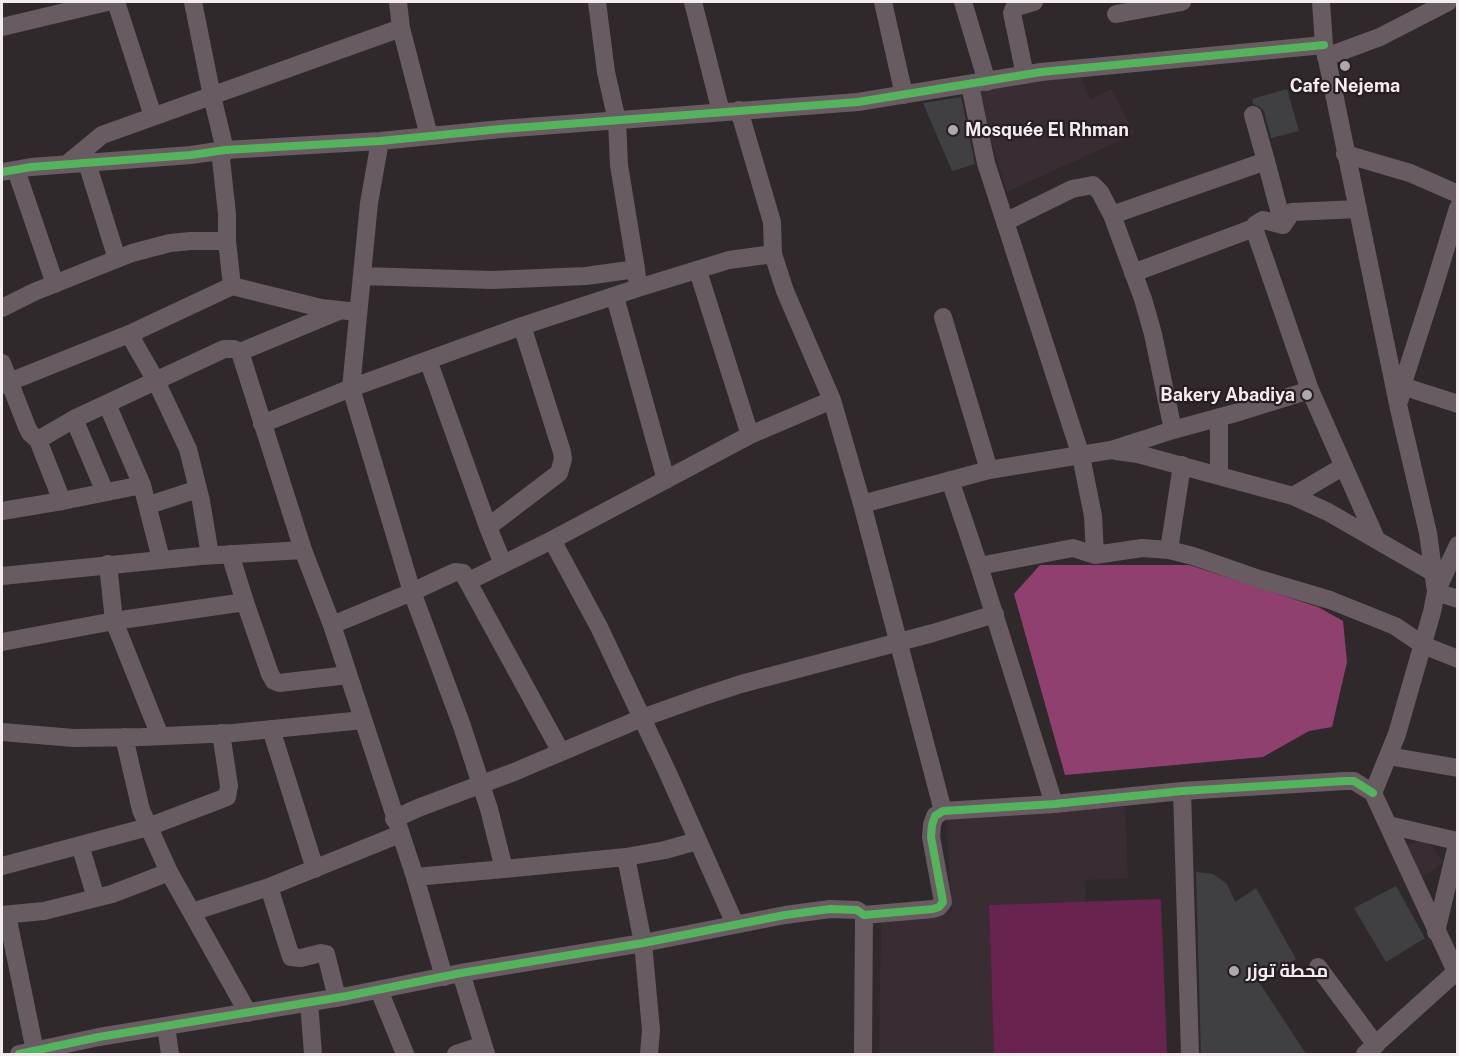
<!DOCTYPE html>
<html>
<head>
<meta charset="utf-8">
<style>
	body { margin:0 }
	#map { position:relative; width:1459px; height:1056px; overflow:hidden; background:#2f292c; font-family:"Public Sans",sans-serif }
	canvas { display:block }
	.frame { position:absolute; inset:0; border:3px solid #f3ecef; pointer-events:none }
</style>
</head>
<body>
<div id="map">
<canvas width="1459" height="1056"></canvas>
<div class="frame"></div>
</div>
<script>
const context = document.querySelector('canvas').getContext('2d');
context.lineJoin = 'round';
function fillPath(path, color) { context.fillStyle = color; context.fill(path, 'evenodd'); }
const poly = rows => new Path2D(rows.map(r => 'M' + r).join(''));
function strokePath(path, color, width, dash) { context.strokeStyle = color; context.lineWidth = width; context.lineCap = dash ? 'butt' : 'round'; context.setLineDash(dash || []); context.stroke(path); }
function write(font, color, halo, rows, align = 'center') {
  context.font = font + ' "Public Sans",Cairo,sans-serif'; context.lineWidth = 4.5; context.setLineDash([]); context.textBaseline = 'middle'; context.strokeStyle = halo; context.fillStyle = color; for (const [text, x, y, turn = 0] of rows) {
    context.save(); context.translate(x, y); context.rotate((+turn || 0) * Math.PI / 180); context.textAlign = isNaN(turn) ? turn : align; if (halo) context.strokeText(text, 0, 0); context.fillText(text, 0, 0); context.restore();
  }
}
fillPath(poly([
	[1075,63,1090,99,1112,89,1134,134,1007,192,974,84],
	[1125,806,1128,878,1085,880,1086,902,989,905,994,1054,879,1054,881,921,952,911,946,817],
	[1427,839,1443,862,1422,878,1407,845]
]), '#3a2c33');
fillPath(poly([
	[1161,899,1167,1054,994,1054,989,905]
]), '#69234f');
fillPath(poly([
	[1040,565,1189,565,1318,607,1343,621,1347,662,1332,727,1309,731,1263,757,1065,775,1014,594]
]), '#8f406f');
fillPath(poly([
	[1287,89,1299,131,1271,138,1264,111,1260,107,1253,104,1252,99],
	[961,97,975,164,952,171,923,103],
	[1196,872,1213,874,1227,884,1235,902,1256,888,1296,959,1259,982,1306,1054,1201,1054],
	[1396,886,1425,938,1386,962,1354,908]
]), '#404042');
strokePath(poly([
	[116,2,153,116],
	[193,2,212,96,225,150,221,159,227,214,227,241],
	[398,2,401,28,429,136],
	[597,2,606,72,617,121,619,165,636,269],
	[693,2,721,112],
	[883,2,904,95],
	[963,2,987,82],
	[1321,2,1324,45,1399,409,1428,533,1436,592,1432,612,1397,734,1373,793,1458,976],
	[1116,14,1182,2],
	[2,27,107,2],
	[1326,57,1380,37,1448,2],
	[1025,75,1012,13,1014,8,1034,2],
	[970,85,986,163,1081,456,1093,516,1095,555],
	[739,110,772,222,773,254],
	[1253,115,1266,161],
	[380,141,369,203,351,388,412,592,462,726,489,809,504,869,415,877],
	[1345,154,1410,173,1458,194],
	[87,163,117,259],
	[67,164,102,135,401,28],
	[16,170,55,284],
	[2,172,31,167,191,155,225,150,380,141,501,129,858,102,1041,72,1324,45],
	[1112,215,1266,161,1283,225],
	[1005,222,1072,189,1093,185,1100,192,1112,215,1143,299,1153,334,1173,430],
	[698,271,750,435],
	[1133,273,1254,228],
	[362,276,492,280,586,276,636,269,638,288,729,260,773,254,785,291,832,400],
	[615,297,666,480],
	[2,308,34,292,132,253,170,243,191,241,227,241,232,286],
	[943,317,989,470],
	[129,334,156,381,188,449,201,501,210,555],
	[240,352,303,550,332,625,415,877,444,977],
	[428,360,488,527,503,564],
	[2,363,27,427,30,433,38,440,62,501,142,485,161,559],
	[2,385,134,332,232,286,321,308,358,312],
	[1402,386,1458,404],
	[1310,390,1376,539],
	[1400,399,1402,386,1433,290,1458,208],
	[107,404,142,485],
	[74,419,105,492],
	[262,424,351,388,522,326,638,288],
	[38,440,74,419,224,349,234,349,240,352,339,311],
	[1116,451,1138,454,1293,496,1328,512,1434,573],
	[1219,475,1219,417],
	[950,480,979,566],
	[1293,496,1344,466],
	[862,504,989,470,1111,450,1173,430,1239,412,1310,390,1254,228,1255,225,1263,220,1283,225,1292,212,1358,209],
	[149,505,198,489],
	[2,511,62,501],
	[488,527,559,473,563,459,562,452,522,326],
	[552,540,599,627,667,771,735,924],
	[1458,545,1436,592,1458,599],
	[1169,550,1182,465],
	[108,564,114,621,160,736],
	[2,576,201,556,303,550],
	[469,581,552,540,750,435,832,400,862,504,943,811],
	[245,602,270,674,274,681,279,683,348,675],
	[332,625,412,592,455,572,463,573,561,752],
	[2,642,114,621,245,602,230,554],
	[271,729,315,869],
	[2,732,74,738,142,737,233,733,363,720],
	[124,737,141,810,169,872],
	[1388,756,1458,768],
	[1182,791,1190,1054],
	[1054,804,979,566,1073,548,1095,555,1142,548,1169,550,1193,556,1259,579,1330,600,1395,626,1423,645,1458,659],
	[394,819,418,808,514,772,642,718,701,697,741,684,933,633,995,614],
	[1388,825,1457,841],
	[80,845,96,898],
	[626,857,643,943,651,1030,649,1054],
	[2,866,148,827,227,797,229,786,221,733],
	[504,869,626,857,665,850,697,841],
	[269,887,291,957,301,958,321,953,326,954,337,998],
	[192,912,269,887,400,834],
	[2,915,44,911,112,894,169,872,248,1013],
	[7,915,35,1051],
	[1436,932,1458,840],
	[1318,967,1376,1045],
	[461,973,486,1054],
	[379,990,405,1054],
	[309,1002,313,1054],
	[166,1026,170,1054],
	[19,1054,99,1037,347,996,461,973,643,943,785,915,830,909,857,910,864,915,933,909,939,907,943,902,931,837,932,825,935,816,943,811,1054,804,1182,791,1345,781,1354,781,1373,793],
	[456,1054,483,1045],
	[863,1054,864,915],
	[1365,1054,1458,970]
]), '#685b62', 18);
strokePath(poly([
	[2,172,31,167,191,155,225,150,380,141,501,129,858,102,1041,72,1324,45],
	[19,1054,99,1037,347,996,461,973,643,943,785,915,830,909,857,910,864,915,933,909,939,907,943,902,931,837,932,825,935,816,943,811,1054,804,1182,791,1345,781,1354,781,1373,793]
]), '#56b35d', 8);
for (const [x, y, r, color] of [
	[1345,66,6,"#aea8ab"],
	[953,130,6,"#aea8ab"],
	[1307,395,6,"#aea8ab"],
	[1234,971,6,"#aea8ab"]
]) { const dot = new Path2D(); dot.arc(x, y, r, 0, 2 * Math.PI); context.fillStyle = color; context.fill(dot); strokePath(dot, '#271e23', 2); }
write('bold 18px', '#f3ecef', '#271e23', [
	["Cafe Nejema",1345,86,"center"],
	["Mosquée El Rhman",965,130],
	["Bakery Abadiya",1295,395,"right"],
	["محطة توزر",1246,971]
], 'left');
</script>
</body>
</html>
